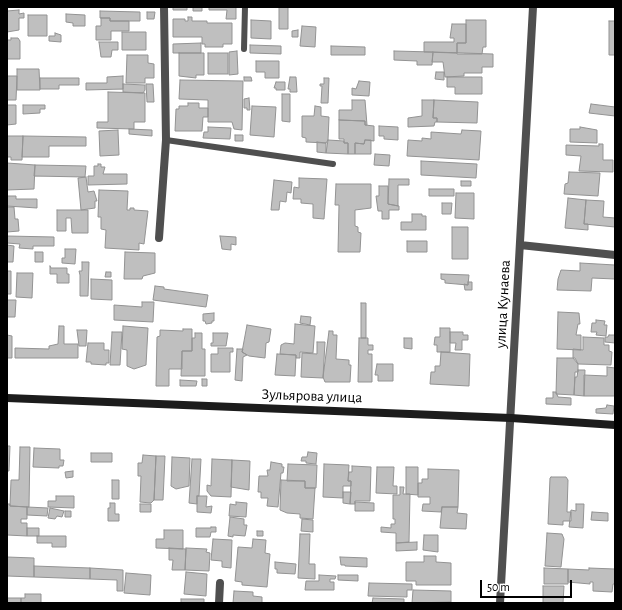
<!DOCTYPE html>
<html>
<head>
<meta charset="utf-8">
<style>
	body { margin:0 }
	#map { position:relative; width:622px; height:610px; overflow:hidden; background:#fff; font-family:"Alegreya Sans",sans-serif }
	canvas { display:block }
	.frame { position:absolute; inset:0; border:8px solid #000; pointer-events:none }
	.scale { position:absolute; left:480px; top:580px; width:92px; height:18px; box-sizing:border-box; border:2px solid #000; border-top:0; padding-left:5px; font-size:12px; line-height:14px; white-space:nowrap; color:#000; -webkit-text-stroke:3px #fff; paint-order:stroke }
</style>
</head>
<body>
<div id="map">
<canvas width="622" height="610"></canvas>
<div class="frame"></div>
<div class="scale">50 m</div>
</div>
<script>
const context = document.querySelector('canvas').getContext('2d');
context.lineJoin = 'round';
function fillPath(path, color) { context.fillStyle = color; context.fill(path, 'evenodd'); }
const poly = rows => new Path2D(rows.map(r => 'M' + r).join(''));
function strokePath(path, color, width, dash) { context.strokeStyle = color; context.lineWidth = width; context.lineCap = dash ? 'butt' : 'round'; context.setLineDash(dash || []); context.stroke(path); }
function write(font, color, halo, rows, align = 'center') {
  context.font = font + ' "Alegreya Sans",sans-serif'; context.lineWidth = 3; context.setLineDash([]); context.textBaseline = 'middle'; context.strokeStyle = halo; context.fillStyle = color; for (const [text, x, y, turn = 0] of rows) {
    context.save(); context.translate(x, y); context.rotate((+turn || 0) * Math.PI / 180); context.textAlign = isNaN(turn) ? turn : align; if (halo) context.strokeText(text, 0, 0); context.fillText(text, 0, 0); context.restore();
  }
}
const building = poly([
	[173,7,187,7,187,10,173,10,173,7],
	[193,7,202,7,202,11,193,11,193,7],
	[209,7,236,7,236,19,226,19,227,10,209,10,209,7],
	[279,7,288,7,288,29,279,29,279,7],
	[19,10,19,14,24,13,24,18,19,18,19,30,7,32,7,11,19,10],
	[100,11,140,12,140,21,110,21,110,18,100,18,100,11],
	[147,12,155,12,154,19,147,19,147,12],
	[66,14,85,15,85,26,73,26,73,23,66,22,66,14],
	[28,15,47,15,47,36,28,36,28,15],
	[188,17,192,17,192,21,207,21,207,23,232,23,232,44,223,44,223,47,205,47,205,44,202,44,202,37,173,37,173,19,185,19,185,21,188,21,188,17],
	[101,18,110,18,110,21,129,21,129,31,111,31,111,40,96,40,96,26,101,26,101,18],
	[251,20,271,21,271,39,251,38,251,20],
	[466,20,486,20,486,47,483,47,482,54,457,54,457,43,466,43,466,20],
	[609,21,615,21,615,55,609,55,609,21],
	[452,24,466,24,466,43,457,43,457,53,424,52,424,42,454,42,454,38,450,38,452,24],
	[302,26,316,27,315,47,300,46,302,26],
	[298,30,298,37,292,37,292,31,298,30],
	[122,32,146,32,146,50,122,50,122,32],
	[55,33,61,35,61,42,49,41,49,36,55,36,55,33],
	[11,38,18,38,20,41,20,59,7,59,7,40,11,40,11,38],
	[99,42,118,42,118,50,112,50,111,57,101,57,99,42],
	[201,43,201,53,173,53,173,44,201,43],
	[250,45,281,46,281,54,250,53,250,45],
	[331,46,365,47,365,55,331,55,331,46],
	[237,51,238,74,229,75,229,52,237,51],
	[394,51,433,52,432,65,417,65,417,61,394,60,394,51],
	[433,52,493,54,493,67,482,67,482,73,464,73,464,76,445,77,443,62,432,62,433,52],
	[179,53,204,53,204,75,196,75,196,78,179,76,179,53],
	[208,53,228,53,228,74,208,74,208,53],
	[127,55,148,55,148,63,154,64,154,78,145,78,145,83,126,83,127,55],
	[256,61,279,61,279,78,265,78,265,72,256,72,256,61],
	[17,69,39,69,40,90,17,90,17,69],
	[436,72,444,72,444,80,435,79,436,72],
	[7,76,17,76,16,100,7,100,7,76],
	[123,76,123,89,86,90,86,83,107,83,107,77,123,76],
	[244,77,251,77,252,81,244,81,244,77],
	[290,77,296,77,297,92,290,92,290,89,288,89,290,77],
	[447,77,482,77,482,94,455,94,455,87,447,87,447,77],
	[40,78,79,78,79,85,59,85,59,89,40,89,40,78],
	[324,78,329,78,328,103,321,103,322,86,320,86,320,84,324,84,324,78],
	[180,80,243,81,242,130,234,129,232,122,208,122,208,100,179,99,180,80],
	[359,81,370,82,369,96,352,95,352,88,356,89,359,81],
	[276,82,285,82,285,90,276,90,276,88,274,88,276,82],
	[123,84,145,85,145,90,143,93,123,92,123,84],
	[146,84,153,84,154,102,147,102,146,84],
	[108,92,145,93,145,122,134,122,134,129,97,128,97,122,108,122,108,92],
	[282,94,290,94,290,122,282,121,282,94],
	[249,98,250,110,247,110,247,108,244,108,244,99,249,98],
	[352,100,365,100,367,125,365,125,365,121,339,120,339,110,352,110,352,100],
	[422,100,434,100,433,118,437,118,437,122,435,122,434,126,408,127,408,118,422,116,422,100],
	[434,100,478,102,477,123,437,122,437,118,433,118,434,100],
	[188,103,199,103,199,108,208,108,208,117,203,117,202,131,175,131,176,109,179,109,179,106,188,106,188,103],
	[591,104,615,107,615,116,589,113,591,104],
	[7,105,16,105,16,124,7,125,7,105],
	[23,105,45,105,45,109,40,109,40,113,23,114,23,105],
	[252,106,276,107,274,137,250,135,252,106],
	[315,106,321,107,321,116,329,117,328,140,326,143,306,142,306,138,302,137,302,116,314,116,315,106],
	[339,120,365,121,365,125,374,126,374,141,365,140,364,144,355,143,355,154,348,154,348,143,344,143,344,139,339,139,339,120],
	[379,126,398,127,398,140,384,139,384,136,379,136,379,126],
	[208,127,231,128,230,139,203,138,204,132,208,132,208,127],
	[580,127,597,130,597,143,570,142,570,129,580,129,580,127],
	[129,129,152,130,152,136,129,134,129,129],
	[118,130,119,155,100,156,99,131,118,130],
	[462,130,481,131,479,160,407,156,408,140,422,141,422,138,431,139,431,132,461,134,462,130],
	[235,135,243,135,243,141,235,141,235,135],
	[7,136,23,136,22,160,11,160,11,157,7,157,7,136],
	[23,136,86,137,86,146,49,146,49,157,22,157,23,136],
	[328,140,344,141,344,143,348,143,348,154,326,153,328,140],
	[365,140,371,140,371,154,355,154,355,143,364,144,365,140],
	[317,142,326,143,326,153,317,152,317,142],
	[599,144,603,144,603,160,613,160,613,172,579,171,581,156,566,155,566,145,599,146,599,144],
	[375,154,390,155,389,166,374,165,375,154],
	[421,161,477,164,476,178,421,175,421,161],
	[7,163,35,165,34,189,7,190,7,163],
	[98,164,101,164,101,167,105,167,103,174,127,174,127,184,88,185,88,176,94,176,94,166,98,166,98,164],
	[35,165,86,166,85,177,34,176,35,165],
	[569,172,600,173,598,196,564,194,565,184,568,183,569,172],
	[86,177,88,192,94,191,97,201,95,201,95,208,81,210,78,178,86,177],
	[299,178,327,179,324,219,313,218,313,204,301,203,301,199,293,199,294,187,299,188,299,178],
	[389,179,409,179,409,185,398,185,398,206,388,204,389,179],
	[274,180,292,182,291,193,287,192,286,202,280,201,279,210,271,210,274,180],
	[461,181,471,181,471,186,461,186,461,181],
	[336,184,371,184,371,208,355,210,355,226,358,227,358,232,361,233,360,252,338,252,339,205,335,205,336,184],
	[379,186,388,186,388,204,399,206,399,210,389,210,389,219,382,219,382,211,378,211,376,196,379,196,379,186],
	[429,189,454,189,454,196,429,196,429,189],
	[99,190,128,191,127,210,130,210,130,208,134,208,134,210,148,211,144,244,139,243,139,250,105,248,106,230,101,229,101,217,98,217,99,190],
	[456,193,474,193,474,219,455,218,456,193],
	[7,196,16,196,16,199,37,199,37,208,7,206,7,196],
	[568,198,586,200,584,224,588,224,588,230,565,228,568,198],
	[586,200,604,201,603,217,615,218,615,227,584,224,586,200],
	[442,203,452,203,451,214,442,214,442,203],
	[7,207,14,207,15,219,18,219,19,231,7,232,7,207],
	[57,210,88,210,88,233,72,233,71,218,66,218,66,231,57,231,57,210],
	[412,214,422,214,422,216,426,216,426,230,401,230,401,222,412,222,412,214],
	[452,227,468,227,468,259,452,259,452,227],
	[7,236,54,237,54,246,33,246,33,249,19,248,20,244,7,243,7,236],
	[220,236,236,237,236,245,231,244,231,250,222,249,220,236],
	[407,241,427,241,427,252,407,252,407,241],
	[7,245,14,246,13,262,7,262,7,245],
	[65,249,76,249,75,264,62,263,62,258,65,258,65,249],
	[35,252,43,252,43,262,35,262,35,252],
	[125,252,155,253,155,273,143,276,142,279,124,279,125,252],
	[82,262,89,262,88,296,80,296,80,275,79,271,82,271,82,262],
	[580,263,615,265,615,279,592,278,591,291,557,290,558,279,561,270,580,271,580,263],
	[50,266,51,268,67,268,67,274,69,274,69,283,57,283,57,274,50,274,50,266],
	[7,271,11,271,11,294,7,294,7,271],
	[106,272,111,272,111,277,105,277,106,272],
	[17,273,33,273,32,298,16,297,17,273],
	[441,274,469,275,468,285,445,283,445,280,441,279,441,274],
	[91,279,112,280,112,300,91,299,91,279],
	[468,282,472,282,472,290,465,290,464,284,468,285,468,282],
	[155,286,164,287,164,289,208,295,206,307,153,300,155,286],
	[7,300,16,300,15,317,7,317,7,300],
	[142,302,154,302,153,322,114,320,114,305,142,307,142,302],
	[361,303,366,303,366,338,361,338,361,303],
	[558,312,579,313,580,324,578,324,576,335,581,335,581,350,557,349,558,312],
	[214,313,214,321,212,321,212,323,206,324,205,321,203,321,203,314,214,313],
	[301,316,311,317,310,325,300,323,301,316],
	[596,320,605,321,604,325,607,325,606,336,596,335,597,332,591,332,592,323,596,323,596,320],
	[295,324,315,326,313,353,300,352,300,358,296,358,296,355,280,354,281,345,285,343,294,344,295,324],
	[247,325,271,329,269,342,266,343,265,358,249,356,242,352,247,325],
	[59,326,64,326,64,344,78,344,78,358,15,358,15,348,49,349,49,346,58,344,59,326],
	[123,326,148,328,146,365,134,369,127,366,127,350,122,349,123,326],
	[440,328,450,328,450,352,437,352,437,345,434,345,435,337,440,337,440,328],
	[183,329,192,329,192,351,182,351,182,369,169,369,169,386,156,386,157,337,160,336,160,330,183,331,183,329],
	[77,330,87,330,86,346,79,346,77,330],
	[329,331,333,331,333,335,337,335,336,359,349,360,349,365,351,365,350,382,325,382,323,377,329,331],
	[112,332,122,332,120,365,110,365,112,332],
	[450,332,463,332,463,335,468,335,468,340,462,340,462,350,455,350,456,343,450,343,450,332],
	[195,333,202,333,202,349,205,349,205,376,181,376,182,351,192,351,192,338,195,338,195,333],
	[213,333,228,333,226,346,211,346,211,343,213,343,213,333],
	[7,335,12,336,12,358,7,358,7,335],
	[609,335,615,335,615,343,605,342,605,337,608,337,609,335],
	[583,337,604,338,604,345,609,345,609,351,612,352,611,365,578,364,573,358,573,349,583,350,583,337],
	[359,338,368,338,368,345,373,345,373,350,368,350,368,354,372,354,372,382,358,382,359,338],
	[404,338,412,338,412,349,404,348,404,338],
	[317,342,325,342,323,378,301,377,302,353,317,354,317,342],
	[88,343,104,343,104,350,109,350,109,363,106,363,106,365,91,364,91,362,86,362,88,343],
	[218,348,233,348,233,352,230,352,230,372,211,372,211,354,218,354,218,348],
	[237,349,243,349,242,352,247,355,243,357,242,381,235,380,237,349],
	[441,352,470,354,469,386,430,384,431,372,435,372,435,366,440,366,441,352],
	[277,354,296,355,295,376,275,375,277,354],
	[557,358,575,358,578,364,578,372,575,372,574,395,556,394,557,358],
	[377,364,393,364,393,381,378,381,378,375,375,375,377,364],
	[607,367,615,368,615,396,584,396,584,375,607,376,607,367],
	[578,370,585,370,584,396,574,395,575,377,577,377,578,370],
	[202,379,207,379,207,386,202,386,202,379],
	[180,380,197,381,196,386,180,386,180,380],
	[553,392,556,392,558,397,571,398,571,405,546,404,546,398,553,398,553,392],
	[607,405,614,406,613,414,596,413,596,409,606,408,607,405],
	[7,446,10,446,9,471,7,471,7,446],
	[20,447,30,447,29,507,10,506,11,480,19,480,20,447],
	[34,448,60,449,60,460,64,460,63,466,59,466,59,468,33,467,34,448],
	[308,452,317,453,316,464,306,463,306,461,301,461,302,457,307,457,308,452],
	[91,453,112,453,112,462,91,462,91,453],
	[143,455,156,456,154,500,151,503,140,502,141,476,138,476,138,463,142,463,143,455],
	[156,456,165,456,163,500,154,500,156,456],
	[172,457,190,458,189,486,176,489,171,486,172,457],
	[192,459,201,459,199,496,197,496,197,504,189,503,192,459],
	[212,459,232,460,231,497,211,496,207,491,207,485,211,486,212,459],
	[232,460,250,461,249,490,231,487,232,460],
	[271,462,282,464,282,467,284,467,283,473,281,473,278,507,267,506,268,498,261,498,261,492,258,492,259,476,268,476,267,470,270,470,271,462],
	[288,464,317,465,316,488,305,488,305,481,287,481,288,464],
	[324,464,349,465,348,481,351,481,351,486,343,486,343,498,323,497,324,464],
	[352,466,371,467,370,501,355,501,355,504,350,504,351,481,348,481,349,472,352,472,352,466],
	[377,467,394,467,393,486,397,486,397,494,376,493,377,467],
	[406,467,418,467,418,495,406,494,406,467],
	[428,469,459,470,458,507,442,507,441,512,422,511,423,504,430,504,430,497,418,497,418,483,422,483,422,479,428,479,428,469],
	[73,471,73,477,66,478,65,472,73,471],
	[551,477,566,477,568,480,567,512,571,512,571,521,563,521,563,525,548,524,550,478,551,477],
	[112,480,119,480,119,499,112,499,112,480],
	[281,480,305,481,305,488,315,488,313,519,300,518,300,514,287,513,280,510,281,480],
	[400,487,404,487,403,494,410,494,409,542,396,543,396,533,381,532,381,527,391,528,391,524,395,524,395,519,393,519,393,495,400,495,400,487],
	[343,492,351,492,350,504,343,503,343,492],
	[56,496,74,496,74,508,48,507,48,501,56,501,56,496],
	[197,496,207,496,206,507,212,506,211,513,197,512,197,496],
	[236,502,247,503,246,517,229,516,230,504,236,505,236,502],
	[355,502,374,503,374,511,355,511,355,502],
	[110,503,115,503,115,514,119,514,119,521,108,521,108,508,110,508,110,503],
	[7,504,10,504,10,506,27,507,27,519,21,519,21,523,27,523,27,536,7,535,7,504],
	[140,504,151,504,151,512,140,512,140,504],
	[576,504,584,504,583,528,569,527,571,510,576,511,576,504],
	[27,507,48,508,47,516,27,515,27,507],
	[442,507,458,507,457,513,467,514,466,529,440,528,442,507],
	[50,508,64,511,62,517,57,516,55,519,48,518,50,508],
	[65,511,71,511,71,517,65,517,65,511],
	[592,512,608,513,608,521,591,520,592,512],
	[230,517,244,519,244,525,247,525,245,536,233,535,233,537,228,536,230,517],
	[302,519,313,520,313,532,301,531,302,519],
	[211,527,216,527,216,532,211,532,210,537,196,537,196,528,211,528,211,527],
	[27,528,39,528,39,536,27,536,27,528],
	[164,530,183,530,183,549,156,548,156,539,164,539,164,530],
	[257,531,263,531,263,536,257,536,257,531],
	[547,533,562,534,564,539,561,567,545,566,547,533],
	[300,534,310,534,309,564,315,564,315,579,298,578,300,534],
	[424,535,438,535,438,552,423,550,424,535],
	[37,536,66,536,66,547,52,547,52,543,37,543,37,536],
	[213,539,232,540,231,568,222,567,222,561,211,560,213,539],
	[253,539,266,540,265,553,270,554,267,587,242,585,242,582,235,581,238,547,252,548,253,539],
	[417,542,417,550,396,551,396,543,417,542],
	[169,548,186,549,185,570,172,570,173,560,169,560,169,548],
	[186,548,207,549,206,552,210,553,209,571,185,570,186,548],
	[424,556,436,556,436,562,451,563,451,585,416,585,416,581,406,581,406,562,424,562,424,556],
	[7,557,34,558,34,577,7,576,7,557],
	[340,557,367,558,367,567,345,566,345,565,341,565,340,557],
	[275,562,296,564,295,574,277,573,277,569,275,569,275,562],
	[34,566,90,568,90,579,34,577,34,566],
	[90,568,123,570,123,591,117,591,117,580,90,579,90,568],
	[544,568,568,569,568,584,544,584,544,568],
	[589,568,615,569,615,584,613,584,612,592,593,591,593,582,590,582,590,584,568,582,568,569,589,570,589,568],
	[186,572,207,574,206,596,184,594,186,572],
	[126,573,151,575,150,595,124,593,126,573],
	[319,575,336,576,335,579,330,579,330,582,334,582,334,590,305,590,306,581,319,581,319,575],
	[338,575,358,575,358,581,338,580,338,575],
	[369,583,412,584,412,590,407,590,407,597,368,596,369,583],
	[543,586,564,586,563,603,543,603,543,586],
	[413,590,451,591,451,602,412,603,413,590],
	[234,591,253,592,253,596,262,597,262,603,233,603,234,591],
	[25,594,41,594,41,603,21,603,21,598,25,598,25,594],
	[7,598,21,598,21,603,7,603,7,598],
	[373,598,404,599,404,603,372,603,373,598],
	[181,599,204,599,204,603,181,603,181,599]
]);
fillPath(building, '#bfbfbf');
strokePath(building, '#939393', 1);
strokePath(poly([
	[244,49,245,7],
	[166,140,333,164]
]), '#4f4f4f', 6);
strokePath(poly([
	[159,238,166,140,164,7],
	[520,245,615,255],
	[219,603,220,583],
	[500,603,533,7]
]), '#4f4f4f', 8);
strokePath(poly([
	[7,398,511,418,615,425]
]), '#1c1c1c', 8);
write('15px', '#000', '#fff', [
	["улица Кунаева",503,304,-87],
	["Зульярова улица",312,396,2]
]);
</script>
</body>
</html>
